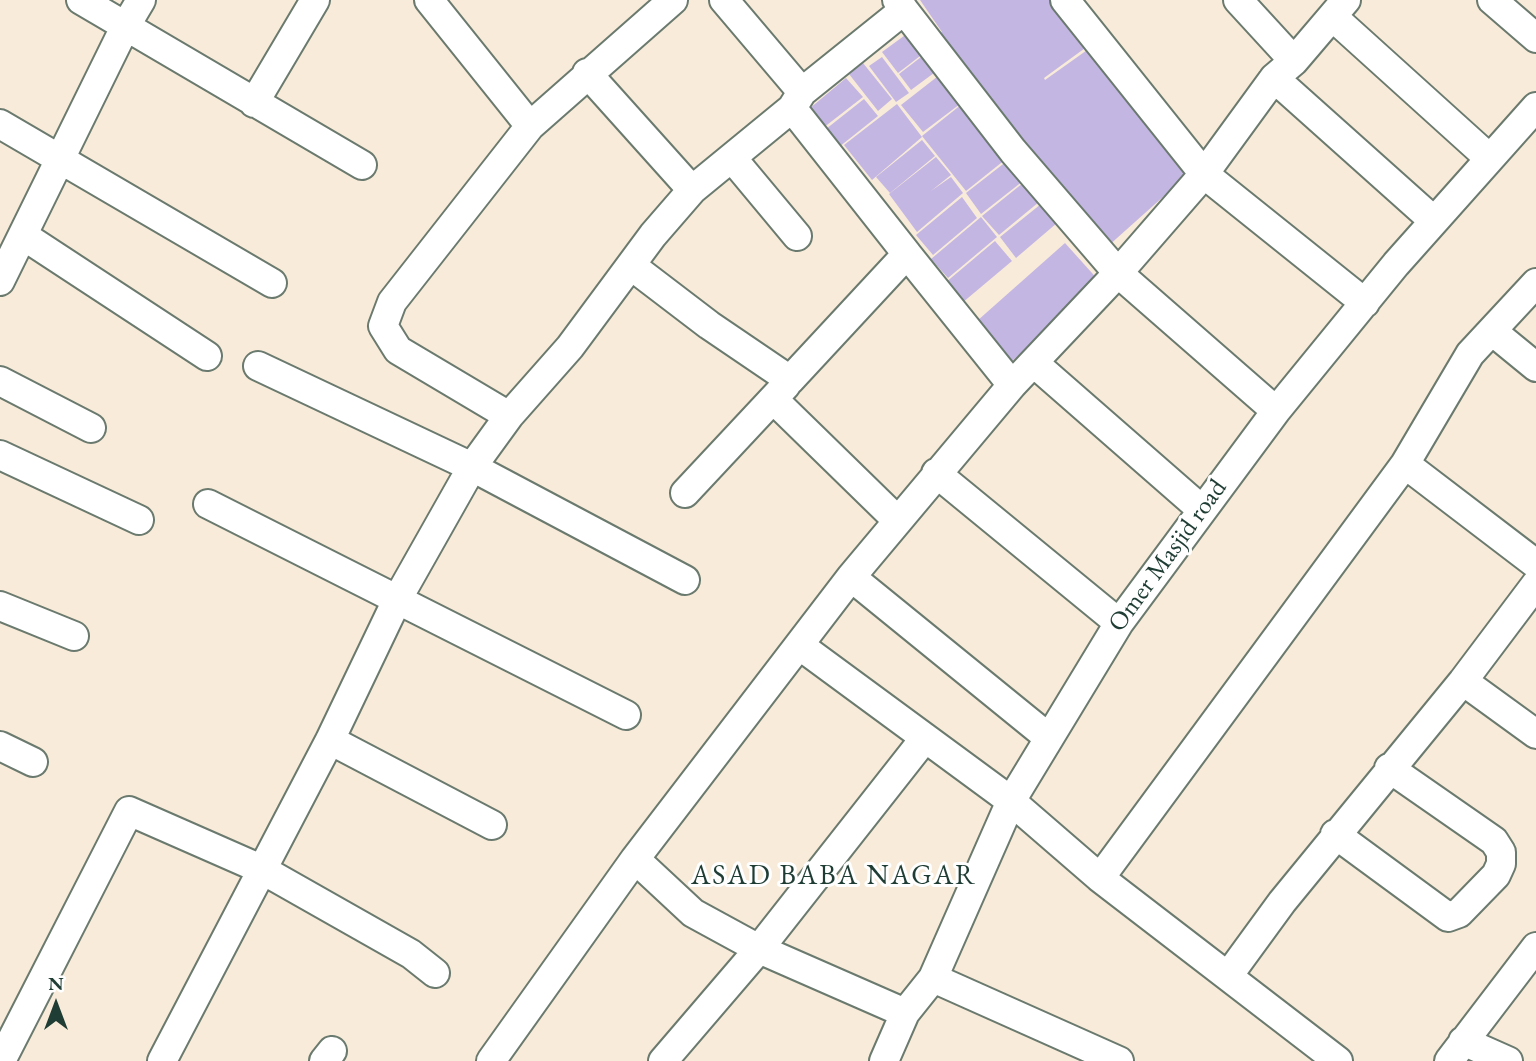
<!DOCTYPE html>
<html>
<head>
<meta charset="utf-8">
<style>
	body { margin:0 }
	#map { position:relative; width:1536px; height:1061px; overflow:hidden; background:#f8ebd9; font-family:"EB Garamond",serif }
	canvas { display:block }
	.north { position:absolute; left:21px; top:970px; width:70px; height:70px; -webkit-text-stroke:5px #fff; paint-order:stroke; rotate:0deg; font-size:19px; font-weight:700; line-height:28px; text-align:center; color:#1f3d34 }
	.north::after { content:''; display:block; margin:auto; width:24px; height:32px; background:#1f3d34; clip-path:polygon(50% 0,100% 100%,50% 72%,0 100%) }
</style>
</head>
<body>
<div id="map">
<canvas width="1536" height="1061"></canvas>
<div class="north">N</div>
</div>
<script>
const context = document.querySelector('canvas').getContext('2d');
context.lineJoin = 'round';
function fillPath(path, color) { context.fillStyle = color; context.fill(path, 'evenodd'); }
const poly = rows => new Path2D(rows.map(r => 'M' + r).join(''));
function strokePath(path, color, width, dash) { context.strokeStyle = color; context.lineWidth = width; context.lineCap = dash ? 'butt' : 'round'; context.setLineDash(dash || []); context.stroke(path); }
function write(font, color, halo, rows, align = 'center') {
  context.font = font + ' "EB Garamond",serif'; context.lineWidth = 6; context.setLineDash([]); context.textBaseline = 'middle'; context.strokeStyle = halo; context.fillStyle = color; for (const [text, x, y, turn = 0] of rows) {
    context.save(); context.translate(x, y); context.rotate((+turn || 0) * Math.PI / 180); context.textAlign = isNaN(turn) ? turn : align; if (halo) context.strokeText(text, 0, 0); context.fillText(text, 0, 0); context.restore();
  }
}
fillPath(poly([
	[920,0,1061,0,1092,43,1044,78,1045,80,1090,48,1192,171,1107,247,936,37,942,32],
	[908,33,924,53,898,73,882,52],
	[925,54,938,70,911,90,899,74],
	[882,57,909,93,896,102,869,66],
	[863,63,892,99,878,111,849,74],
	[942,73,964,101,923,132,901,105],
	[846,78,863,97,823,128,809,109],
	[864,99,878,116,839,147,826,129],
	[897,104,922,137,872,180,844,145],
	[962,104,1006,159,966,191,922,136],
	[922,140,935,156,890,193,876,177],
	[936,157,951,175,931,191,951,177,963,193,917,232,889,194],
	[1007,161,1023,181,981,214,966,193],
	[1023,183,1039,202,999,235,982,216],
	[962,197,977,218,933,255,916,235],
	[1041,204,1057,223,1016,258,1000,237],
	[981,217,997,237,948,278,931,259],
	[995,241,1012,261,962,303,945,283],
	[1065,243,1101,283,1012,361,977,321]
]), '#c4b6e3');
const minor = poly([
	[81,0,362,165],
	[429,0,530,126],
	[724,0,802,92,904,10,897,0],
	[1065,0,1204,174,1365,303],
	[1238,0,1294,61],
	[1492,0,1536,38],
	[904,10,1013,151,1118,273,1276,411],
	[1333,17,1489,158],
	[587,73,692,190],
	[1274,78,1434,221],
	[254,103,315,0],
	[0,124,272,283],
	[732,158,797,236],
	[24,236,207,356],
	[907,254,1012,385],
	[633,267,709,325,790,380,907,254,792,108],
	[0,281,125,27,141,0],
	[1492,331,1536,367],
	[1034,363,1201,509],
	[258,366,472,467,685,580],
	[0,381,91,428],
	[774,400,898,521],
	[509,416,398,350,383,326,392,302,530,126,673,0],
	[0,455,139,520],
	[1405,464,1536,564],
	[936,473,1119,623],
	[685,493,786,385],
	[208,504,626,715],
	[851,577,1049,738],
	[0,606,74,636],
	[799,645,1011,801,1100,878,1338,1061],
	[1463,681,1536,734],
	[330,740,492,825],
	[0,746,33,762],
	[1335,834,1448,917,1459,913,1496,875,1501,864,1501,852,1494,841,1389,768],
	[635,859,693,913,759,949,905,1013],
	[1100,878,1405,464,1470,354,1536,283],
	[1228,976,1282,902,1463,681,1536,584],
	[933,978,1119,1061],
	[1463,1041,1508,1061],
	[1,1061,129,811,261,869,411,954,435,973],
	[162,1061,330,740,398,598,472,467,509,416,570,347,653,235,692,190,792,108,802,92],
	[324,1061,332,1051],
	[491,1061,635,859,851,577,1012,385,1118,273,1204,174,1274,78,1294,61,1346,0],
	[663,1061,759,949,925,738],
	[884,1061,905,1013,933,978,1011,801,1119,623,1276,411,1396,264,1536,107],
	[1449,1061,1536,947]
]);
strokePath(minor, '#6b7a6e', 32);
strokePath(minor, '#fff', 28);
write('26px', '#1f3d34', '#fff', [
	["Omer Masjid road",1168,556,-54]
]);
context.letterSpacing = '2px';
write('28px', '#1f3d34', '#fff', [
	["ASAD BABA NAGAR",834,876]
]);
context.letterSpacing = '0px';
</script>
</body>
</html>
